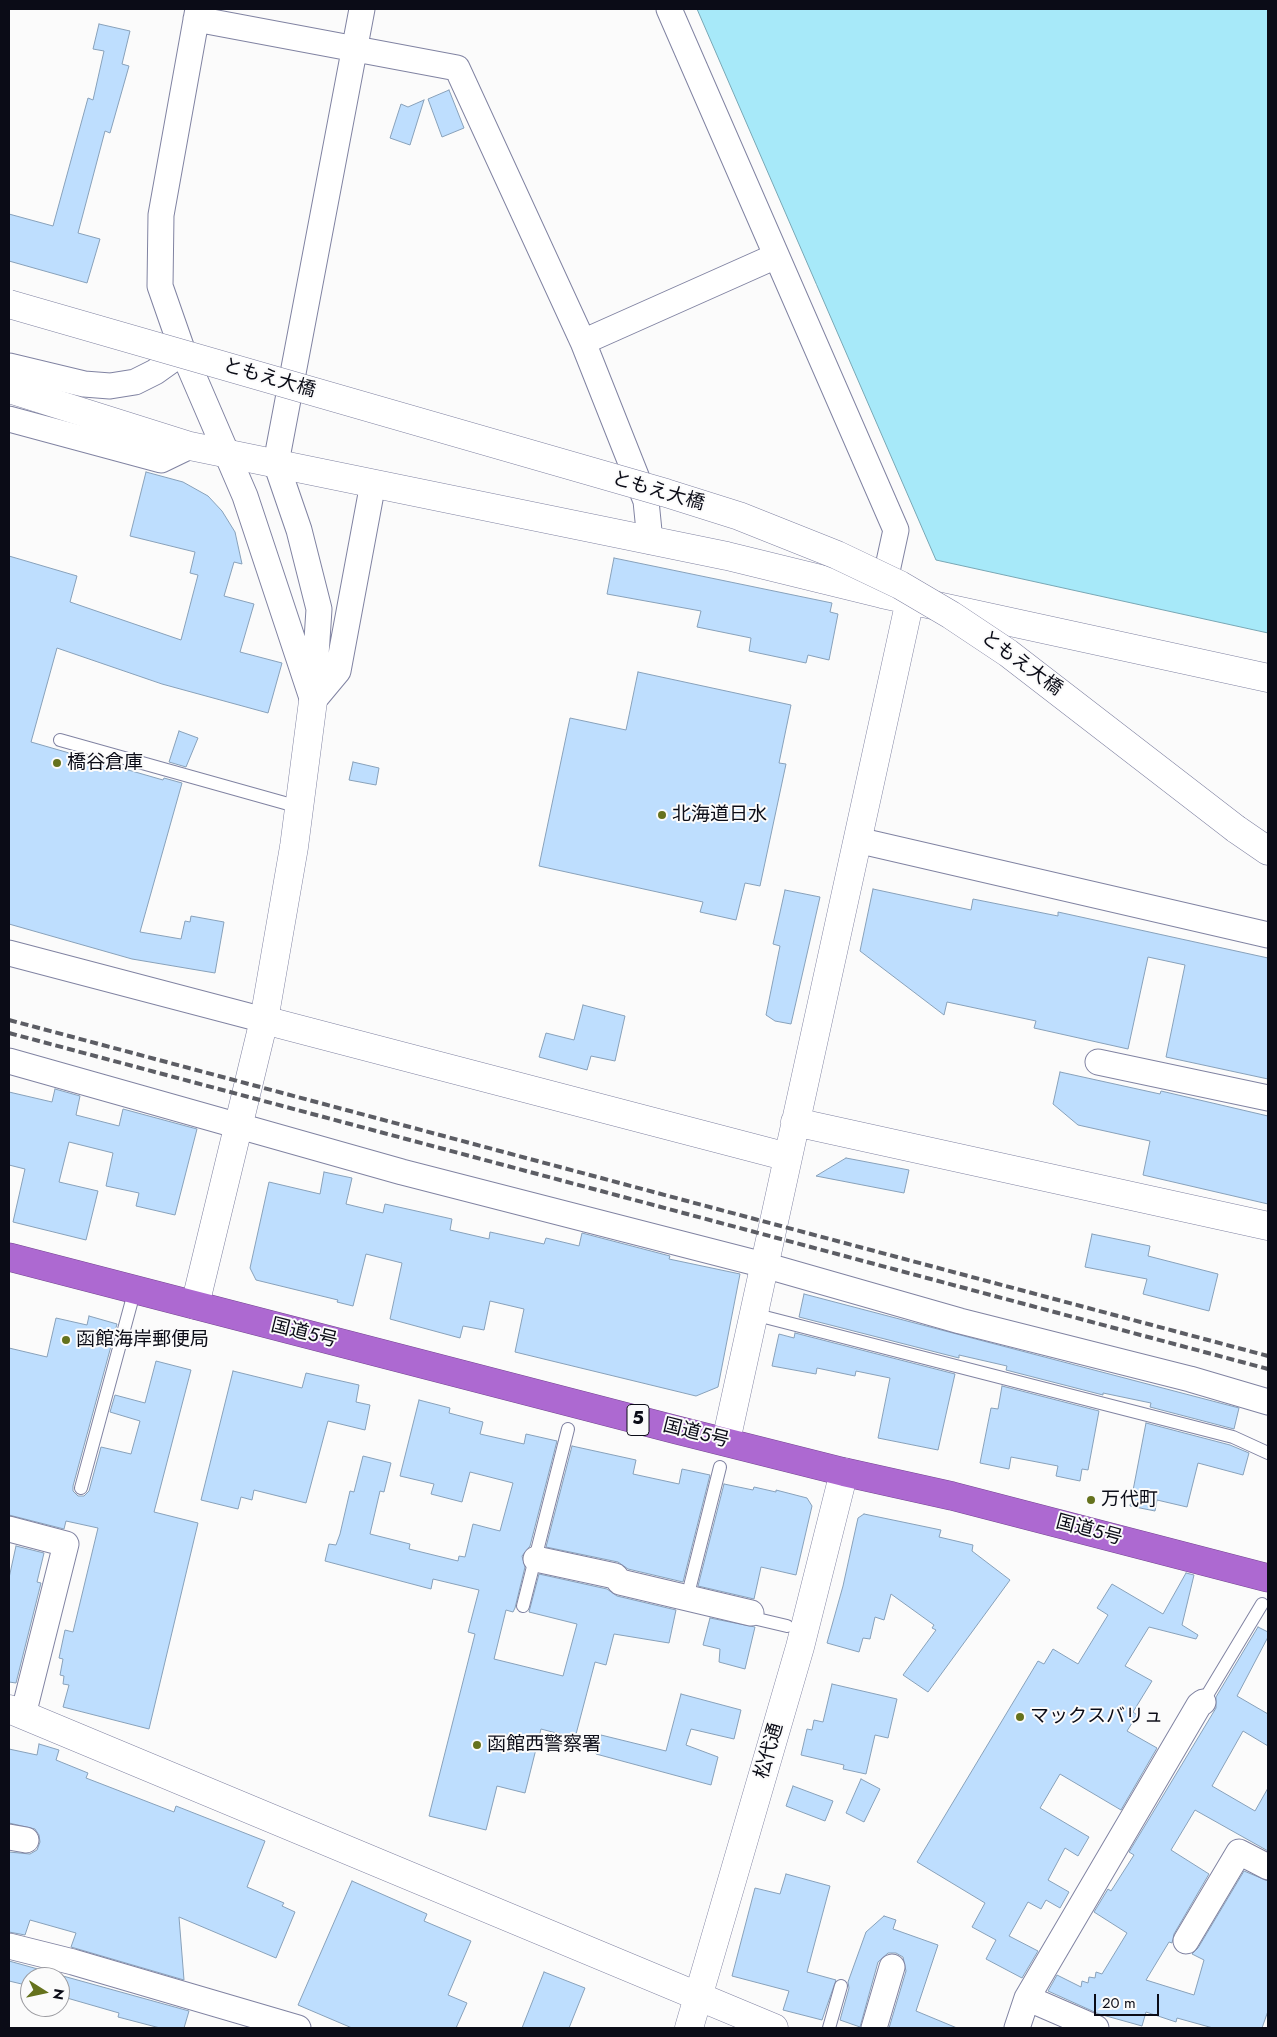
<!DOCTYPE html>
<html>
<head>
<meta charset="utf-8">
<style>
	body { margin:0 }
	#map { position:relative; width:1277px; height:2037px; overflow:hidden; background:#fbfbfb; font-family:Jost,sans-serif }
	canvas { display:block }
	.frame { position:absolute; inset:0; border:10px solid #0b0c17; pointer-events:none }
	.north { position:absolute; left:20px; top:1967px; width:50px; height:50px; box-sizing:border-box; background:#fbfbfb; border:1px solid #9b9ba0; border-radius:50%; rotate:100deg; font-size:14px; font-weight:700; line-height:20px; text-align:center; color:#0b0c17 }
	.north::after { content:''; display:block; margin:auto; width:18px; height:22px; background:#65721d; clip-path:polygon(50% 0,100% 100%,50% 72%,0 100%) }
	.scale { position:absolute; left:1094px; top:1994px; width:65px; height:22px; box-sizing:border-box; border:2px solid #0b0c17; border-top:0; padding-left:6px; font-size:15px; line-height:18px; white-space:nowrap; color:#0b0c17; -webkit-text-stroke:4px #fbfbfb; paint-order:stroke }
</style>
</head>
<body>
<div id="map">
<canvas width="1277" height="2037"></canvas>
<div class="frame"></div>
<div class="north">N</div>
<div class="scale">20 m</div>
</div>
<script>
const context = document.querySelector('canvas').getContext('2d');
context.lineJoin = 'round';
function fillPath(path, color) { context.fillStyle = color; context.fill(path, 'evenodd'); }
const poly = rows => new Path2D(rows.map(r => 'M' + r).join(''));
function strokePath(path, color, width, dash) { context.strokeStyle = color; context.lineWidth = width; context.lineCap = dash ? 'butt' : 'round'; context.setLineDash(dash || []); context.stroke(path); }
function write(font, color, halo, rows, align = 'center') {
  context.font = font + ' Jost,"Noto Sans JP",sans-serif'; context.lineWidth = 4; context.setLineDash([]); context.textBaseline = 'middle'; context.strokeStyle = halo; context.fillStyle = color; for (const [text, x, y, turn = 0] of rows) {
    context.save(); context.translate(x, y); context.rotate((+turn || 0) * Math.PI / 180); context.textAlign = isNaN(turn) ? turn : align; if (halo) context.strokeText(text, 0, 0); context.fillText(text, 0, 0); context.restore();
  }
}
const water = poly([
	[697,9,1268,9,1268,633,936,560,697,9]
]);
fillPath(water, '#a7e9f9');
strokePath(water, '#78a7b5', 1);
const building = poly([
	[99,24,130,31,122,64,129,66,110,133,105,131,78,233,100,239,87,283,9,261,9,214,53,226,88,98,93,100,104,51,93,49,99,24],
	[449,90,464,128,442,137,428,99,449,90],
	[424,100,410,145,390,138,401,104,408,107,424,100],
	[146,472,183,482,208,496,222,511,235,532,242,564,234,562,224,596,254,604,240,652,282,663,268,713,162,684,57,648,31,742,163,780,164,778,182,783,140,932,181,939,185,921,190,922,191,916,224,922,215,973,132,959,9,924,9,556,77,576,70,602,181,640,198,575,190,573,195,552,130,536,146,472],
	[614,558,832,603,830,612,838,614,829,660,808,655,806,663,749,651,751,638,697,627,701,611,607,594,614,558],
	[638,672,791,705,779,763,786,764,760,886,745,883,736,920,700,912,703,902,539,866,570,718,626,730,638,672],
	[179,731,198,738,186,767,169,762,179,731],
	[353,762,379,768,376,785,349,780,353,762],
	[873,889,971,910,973,899,1058,916,1058,912,1268,958,1268,1079,1166,1057,1185,965,1148,957,1128,1049,1034,1028,1036,1021,947,1002,944,1015,860,951,873,889],
	[785,890,820,897,791,1024,775,1021,766,1015,780,946,773,944,785,890],
	[583,1005,625,1016,615,1061,591,1056,587,1070,539,1057,546,1033,574,1040,583,1005],
	[1060,1072,1160,1094,1161,1091,1268,1116,1268,1204,1143,1175,1150,1141,1078,1125,1053,1104,1060,1072],
	[55,1089,80,1096,76,1115,119,1126,123,1109,197,1129,175,1215,136,1206,139,1193,106,1186,113,1153,69,1142,59,1182,98,1191,86,1240,13,1222,25,1169,9,1165,9,1092,52,1102,55,1089],
	[846,1158,909,1170,904,1193,816,1176,846,1158],
	[324,1172,352,1178,346,1204,383,1213,385,1204,452,1219,450,1230,489,1239,490,1232,544,1244,546,1238,579,1246,582,1233,670,1256,669,1259,740,1274,718,1387,696,1396,515,1352,524,1309,490,1301,484,1330,463,1326,460,1338,390,1319,402,1263,366,1254,353,1306,337,1302,338,1300,256,1280,250,1268,269,1182,320,1194,324,1172],
	[1092,1234,1150,1246,1148,1256,1218,1274,1209,1311,1143,1294,1147,1279,1085,1267,1092,1234],
	[804,1294,1239,1408,1234,1429,1150,1407,1151,1403,1103,1393,1103,1395,1006,1370,1007,1366,959,1355,959,1358,799,1317,804,1294],
	[89,1316,117,1324,73,1486,73,1491,78,1496,84,1496,89,1491,101,1447,131,1454,140,1421,110,1412,115,1395,145,1403,156,1361,191,1370,154,1512,198,1523,149,1729,63,1707,69,1685,63,1684,64,1676,60,1675,63,1659,59,1658,65,1630,73,1632,98,1528,66,1521,64,1529,9,1515,9,1348,47,1357,56,1318,87,1325,89,1316],
	[795,1333,955,1374,938,1450,878,1438,890,1378,856,1371,855,1376,817,1368,816,1374,772,1366,779,1334,794,1338,795,1333],
	[233,1371,302,1388,306,1373,359,1385,356,1402,370,1405,365,1430,328,1421,306,1503,254,1490,252,1500,241,1497,238,1509,201,1500,233,1371],
	[1002,1386,1099,1411,1088,1470,1082,1469,1080,1481,1056,1476,1058,1466,1011,1457,1009,1469,980,1463,991,1408,998,1409,1002,1386],
	[419,1400,450,1408,449,1413,483,1422,480,1434,524,1444,526,1434,557,1441,530,1546,522,1556,525,1567,515,1608,513,1612,506,1610,494,1659,563,1676,577,1624,529,1612,539,1574,607,1589,617,1596,676,1610,669,1643,614,1634,606,1665,595,1662,575,1738,541,1729,525,1793,497,1786,486,1830,429,1816,475,1634,468,1632,479,1590,433,1579,431,1589,325,1561,329,1544,336,1545,340,1534,350,1491,354,1492,363,1456,391,1463,384,1492,380,1491,370,1534,410,1544,409,1549,458,1561,459,1556,465,1557,473,1524,500,1531,513,1483,470,1472,462,1502,431,1494,434,1484,400,1476,419,1400],
	[1146,1423,1230,1445,1249,1453,1243,1475,1198,1463,1187,1507,1157,1500,1155,1511,1130,1506,1146,1423],
	[572,1446,636,1460,633,1474,679,1484,682,1469,710,1475,683,1582,628,1569,618,1562,546,1547,572,1446],
	[724,1484,753,1490,754,1487,776,1492,776,1490,807,1498,812,1506,796,1575,761,1567,754,1599,698,1586,724,1484],
	[864,1514,941,1530,939,1537,973,1545,972,1551,1010,1580,928,1692,903,1675,936,1630,932,1628,934,1625,891,1594,884,1620,875,1617,870,1639,863,1638,859,1652,827,1643,843,1586,858,1518,864,1514],
	[16,1546,44,1553,37,1582,41,1583,16,1683,9,1682,9,1578,16,1546],
	[1186,1573,1194,1575,1182,1625,1198,1635,1196,1639,1149,1627,1125,1666,1152,1681,1133,1712,1137,1715,1127,1731,1157,1748,1121,1810,1060,1774,1040,1808,1089,1837,1078,1856,1065,1848,1048,1880,1069,1892,1060,1908,1046,1900,1041,1909,1028,1902,1009,1936,1038,1951,1022,1978,986,1959,996,1940,972,1927,985,1903,917,1862,1038,1661,1044,1664,1053,1649,1078,1664,1108,1615,1097,1608,1112,1584,1163,1614,1186,1573],
	[710,1618,755,1627,745,1669,719,1662,720,1649,703,1645,710,1618],
	[1258,1627,1268,1632,1268,1637,1237,1696,1268,1714,1268,1746,1243,1731,1212,1786,1255,1811,1268,1788,1268,1851,1195,1810,1171,1850,1209,1874,1174,1934,1172,1943,1169,1942,1146,1980,1194,1995,1204,1960,1192,1954,1198,1948,1244,1871,1268,1881,1268,2011,1262,2028,1213,2028,1177,2018,1176,2022,1146,2012,1142,2026,1099,2014,1048,1991,1057,1975,1081,1987,1082,1981,1088,1983,1089,1977,1095,1978,1096,1972,1102,1974,1127,1933,1094,1912,1108,1889,1111,1891,1134,1855,1129,1852,1216,1708,1216,1697,1258,1627],
	[832,1684,897,1699,888,1738,875,1735,866,1774,843,1769,844,1765,801,1755,807,1729,812,1730,814,1720,823,1722,832,1684],
	[681,1694,741,1710,734,1739,691,1729,686,1745,718,1757,711,1785,596,1754,601,1735,666,1751,681,1694],
	[39,1744,59,1750,56,1760,88,1773,86,1778,174,1812,176,1806,265,1841,247,1887,284,1903,282,1906,295,1912,276,1958,179,1917,184,1980,71,1947,76,1933,30,1920,25,1935,9,1932,9,1852,30,1854,37,1850,40,1842,39,1835,35,1829,9,1823,9,1749,37,1755,39,1744],
	[861,1779,880,1789,864,1822,846,1813,861,1779],
	[793,1786,833,1801,825,1821,786,1806,793,1786],
	[786,1874,830,1886,807,1972,836,1980,822,2020,783,2010,789,1991,732,1976,755,1888,780,1894,786,1874],
	[352,1881,427,1914,424,1921,471,1941,448,1995,467,2003,456,2028,352,2028,298,2005,352,1881],
	[884,1916,896,1920,893,1929,938,1945,916,2011,957,2028,889,2028,906,1971,903,1957,896,1953,888,1953,878,1962,860,2027,840,2020,849,1988,848,1982,866,1932,884,1916],
	[9,1961,189,2011,184,2028,160,2028,118,2017,119,2013,60,1996,60,1977,30,1977,30,1986,9,1981,9,1961],
	[544,1972,585,1988,569,2028,522,2028,544,1972]
]);
fillPath(building, '#bedefe');
strokePath(building, '#88a1ba', 1);
const lane = poly([
	[60,740,299,807],
	[753,1314,1233,1437,1268,1453],
	[81,1488,135,1289],
	[687,1598,720,1467],
	[523,1606,568,1429],
	[751,1613,753,1618,787,1626],
	[1203,1702,1262,1604],
	[829,2028,841,1986]
]);
const street = poly([
	[198,9,161,215,160,286,183,352,245,496,313,701],
	[669,9,896,530,882,594],
	[196,19,457,68,583,342,646,501,650,541],
	[583,342,776,256],
	[9,366,84,384,110,386,135,382,155,372,183,352],
	[9,419,161,460,190,446],
	[314,686,319,609,299,530,276,463,362,9],
	[313,701,338,671,373,483],
	[857,840,1268,935],
	[9,953,264,1020],
	[9,1061,402,1172,764,1265,960,1321,1190,1379,1268,1402],
	[1098,1062,1268,1098],
	[9,1529,66,1544,23,1715],
	[536,1559,615,1576,620,1582,751,1613],
	[9,1837,26,1840],
	[1186,1941,1239,1852,1268,1867],
	[9,1946,73,1962,298,2028],
	[1027,1998,1096,2028],
	[874,2028,892,1967],
	[1017,2028,1027,1998,1199,1705,1203,1702]
]);
const secondary = poly([
	[9,389,190,446,727,556,882,594,1268,678],
	[1236,829,1268,851],
	[264,1020,788,1157],
	[795,1122,1268,1226],
	[195,1305,264,1020,294,847,313,701],
	[726,1441,910,600],
	[9,1709,774,2028],
	[689,2028,800,1647,844,1472]
]);
const highway = poly([
	[9,1257,677,1430,844,1472,952,1496,1268,1578]
]);
strokePath(lane, '#8083a2', 14);
strokePath(street, '#8083a2', 27);
strokePath(secondary, '#8083a2', 29);
strokePath(highway, '#744890', 29);
strokePath(lane, '#fff', 12);
strokePath(street, '#fff', 25);
strokePath(secondary, '#fff', 28);
strokePath(highway, '#ad69d1', 28);
strokePath(poly([
	[9,1020,1268,1356],
	[9,1033,1268,1369]
]), '#5c5d64', 4, [8, 4]);
const secondaryBridge = poly([
	[9,304,666,493,739,516,837,555,900,585,951,615,1008,653,1236,829]
]);
strokePath(secondaryBridge, '#8083a2', 29, []);
strokePath(secondaryBridge, '#fff', 28);
for (const [x, y, r, color] of [
	[57,763,5,"#65721d"],
	[662,815,5,"#65721d"],
	[66,1340,5,"#65721d"],
	[1091,1500,5,"#65721d"],
	[1020,1717,5,"#65721d"],
	[477,1745,5,"#65721d"]
]) { const dot = new Path2D(); dot.arc(x, y, r, 0, 2 * Math.PI); context.fillStyle = color; context.fill(dot); strokePath(dot, '#fbfbfb', 2); }
for (const [x, y, w] of [
	[638,1420,22]
]) { const box = new Path2D(); box.roundRect(x - w / 2, y - 15.5, w, 31, 4); context.fillStyle = '#fbfbfb'; context.fill(box); strokePath(box, '#0b0c17', 1); }
write('bold 18px', '#0b0c17', null, [
	["5",638,1420]
]);
write('19px', '#0b0c17', '#fbfbfb', [
	["ともえ大橋",269,379,16],
	["ともえ大橋",658,492,16],
	["ともえ大橋",1021,664,36],
	["国道5号",304,1334,14],
	["国道5号",696,1434,14],
	["国道5号",1089,1531,15],
	["松代通",770,1751,-74]
]);
write('19px', '#0b0c17', '#fbfbfb', [
	["橋谷倉庫",67,763],
	["北海道日水",672,815],
	["函館海岸郵便局",76,1340],
	["万代町",1101,1500],
	["マックスバリュ",1030,1717],
	["函館西警察署",487,1745]
], 'left');
</script>
</body>
</html>
